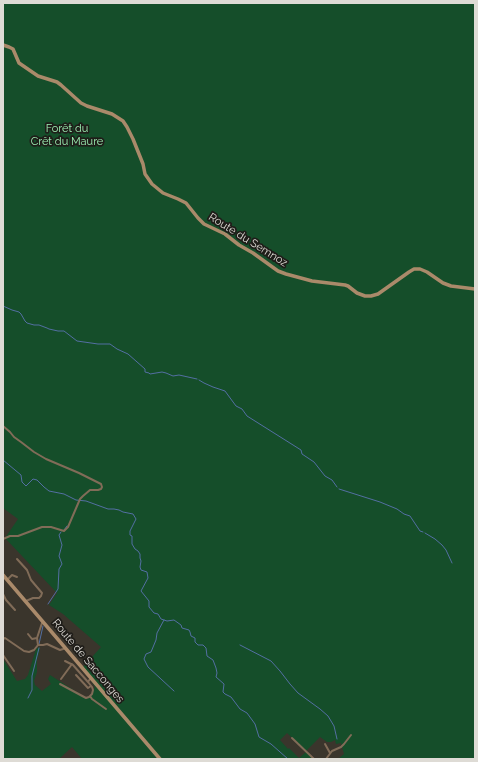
<!DOCTYPE html>
<html>
<head>
<meta charset="utf-8">
<style>
	body { margin:0 }
	#map { position:relative; width:478px; height:762px; overflow:hidden; background:#3a352c; font-family:Raleway,sans-serif }
	canvas { display:block }
	.frame { position:absolute; inset:0; border:4px solid #dedbd5; pointer-events:none }
</style>
</head>
<body>
<div id="map">
<canvas width="478" height="762"></canvas>
<div class="frame"></div>
</div>
<script>
const context = document.querySelector('canvas').getContext('2d');
context.lineJoin = 'round';
function fillPath(path, color) { context.fillStyle = color; context.fill(path, 'evenodd'); }
const poly = rows => new Path2D(rows.map(r => 'M' + r).join(''));
function strokePath(path, color, width, dash) { context.strokeStyle = color; context.lineWidth = width; context.lineCap = dash ? 'butt' : 'round'; context.setLineDash(dash || []); context.stroke(path); }
function write(font, color, halo, rows, align = 'center') {
  context.font = font + ' Raleway,sans-serif'; context.lineWidth = 3.5; context.setLineDash([]); context.textBaseline = 'middle'; context.strokeStyle = halo; context.fillStyle = color; for (const [text, x, y, turn = 0] of rows) {
    context.save(); context.translate(x, y); context.rotate((+turn || 0) * Math.PI / 180); context.textAlign = isNaN(turn) ? turn : align; if (halo) context.strokeText(text, 0, 0); context.fillText(text, 0, 0); context.restore();
  }
}
fillPath(poly([
	[3,3,475,3,475,759,338,759,344,754,341,743,336,744,335,740,331,742,327,742,320,737,306,751,287,733,280,740,288,749,289,748,299,758,306,752,313,759,82,759,72,747,59,759,3,759,3,659,17,681,25,679,28,675,36,649,39,647,40,649,37,660,37,672,34,681,35,685,42,691,51,684,48,679,50,675,86,698,90,696,95,687,83,667,101,647,63,614,49,605,57,593,5,538,18,519,3,508]
]), '#154e2a');
strokePath(poly([
	[3,306,12,310,19,312,21,314,25,321,27,323,34,325,39,325,47,328,49,329,58,331,64,331,77,341,98,344,110,344,117,349,128,354,145,369,145,372,149,373,150,374,162,372,166,373,173,376,179,375,197,379],
	[199,380,204,383,213,387,225,391,236,406,242,409,247,416,301,450,302,454,314,462,325,476,332,480,337,487],
	[3,460,21,475,22,482,26,486,33,479,37,480,44,487,49,491,64,494,76,500,86,501,108,509,114,509,119,510,123,512,133,514,136,519,130,531,130,535,132,536,132,544,135,549,138,551,140,554,140,558,141,561,140,567,141,570,147,572,148,578,141,591,149,601,149,607,154,613,158,614,161,619,167,621,174,620,181,625,182,628,189,630,190,632,191,636,195,638,195,642,198,645,203,645,206,648,207,656,213,660,216,668,217,673,216,677,224,684,223,692,225,694,231,697,240,709,247,713,255,724,259,737,271,744,288,759],
	[339,489,380,502,397,509,404,514,410,516,420,531,423,532],
	[64,530,67,526],
	[425,533,435,539,442,545,446,550,452,563],
	[48,604,58,589,59,569,62,564,59,556,62,545,59,535,61,532],
	[164,620,157,633,156,640,151,652,146,654,144,659,148,667,174,691],
	[39,644,43,626],
	[240,645,271,661,280,671,290,684,298,693,320,709,328,716,334,726,337,739],
	[28,698,32,690,32,676,39,648]
]), '#536fa2', 1);
strokePath(poly([
	[3,426,10,432,14,437,21,442,34,452,46,459,79,473,101,484,102,487,101,489,98,490,90,490,83,496,80,499,68,527,64,531,51,527,42,527,18,536,10,536,3,539],
	[17,559,27,570,31,580,42,593,41,596,39,598,33,598,26,601],
	[7,580,12,575,17,577],
	[3,594,6,600,15,610],
	[28,634,32,639,37,638,42,623],
	[3,639,5,638,24,651,29,652,34,650,38,645,37,638],
	[38,645,43,645,47,644,60,650,63,649,65,648],
	[3,655,14,671],
	[65,661,73,665,88,682],
	[76,675,88,688,91,686],
	[61,679,72,664],
	[60,684,86,698,89,697,92,694,93,690,92,687,88,682,90,679],
	[90,696,92,699,106,709],
	[292,738,314,759],
	[325,744,330,753],
	[326,759,332,751,341,747,344,744,351,735]
]), '#816c58', 2);
strokePath(poly([
	[3,45,9,47,13,49,19,63,38,76,57,82,61,85,81,103,87,106,112,114,123,121,127,127,133,139,143,164,145,174,152,184,163,193,178,199,186,203,198,218,204,224,225,234,239,245,253,253,278,271,286,274,312,281,345,285,348,286,357,293,365,296,371,296,378,294,409,272,414,269,420,269,427,272,443,283,451,286,475,289],
	[3,575,160,759]
]), '#aa8a6a', 3.5);
write('11px', '#9df1b4', '#1f1d19', [
	["Forêt du",67,129],
	["Crêt du Maure",67,142]
]);
write('11px', '#dedbd5', '#1f1d19', [
	["Route du Semnoz",248,240,32],
	["Route de Sacconges",88,661,50]
]);
</script>
</body>
</html>
